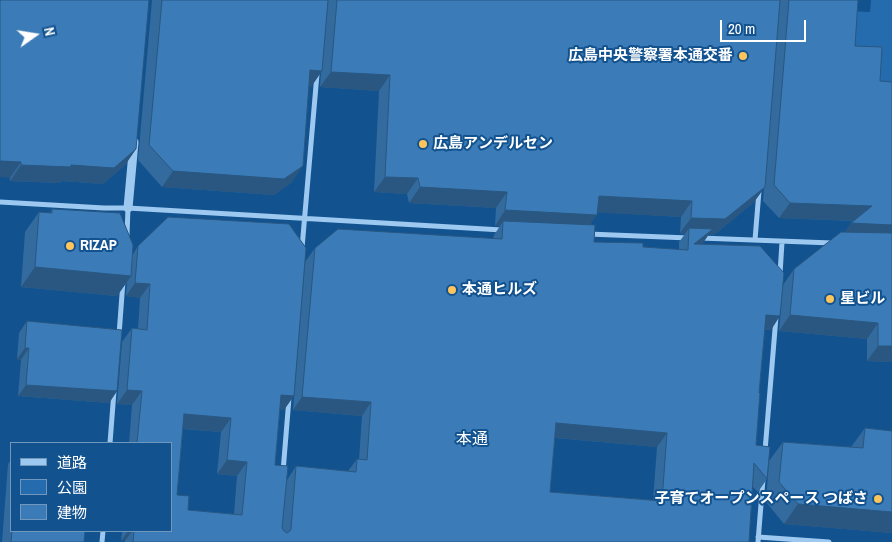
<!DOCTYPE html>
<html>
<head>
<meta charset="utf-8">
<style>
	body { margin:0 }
	#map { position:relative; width:892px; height:542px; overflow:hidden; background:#12528f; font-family:"Archivo Narrow","Noto Sans JP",sans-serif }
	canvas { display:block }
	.legend { position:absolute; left:10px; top:442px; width:162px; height:90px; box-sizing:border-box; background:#12528f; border:1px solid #7197bc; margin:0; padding:6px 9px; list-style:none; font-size:15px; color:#fff }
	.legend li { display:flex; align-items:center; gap:10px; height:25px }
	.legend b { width:25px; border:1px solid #7197bc }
	.north { position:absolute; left:10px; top:10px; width:50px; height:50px; -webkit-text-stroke:4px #12528f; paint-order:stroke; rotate:77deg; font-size:14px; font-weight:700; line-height:20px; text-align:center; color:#fff }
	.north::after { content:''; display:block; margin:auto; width:18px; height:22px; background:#fff; clip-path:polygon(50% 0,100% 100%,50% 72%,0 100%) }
	.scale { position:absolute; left:720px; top:20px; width:86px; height:22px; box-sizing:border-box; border:2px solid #fff; border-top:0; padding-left:6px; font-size:15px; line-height:18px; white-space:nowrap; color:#fff; -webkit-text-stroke:4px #12528f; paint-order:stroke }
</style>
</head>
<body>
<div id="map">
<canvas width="892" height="542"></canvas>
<ul class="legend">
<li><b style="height:6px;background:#9dc9f1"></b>道路</li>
<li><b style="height:14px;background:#246cae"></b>公園</li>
<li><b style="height:14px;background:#3b7cb8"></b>建物</li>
</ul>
<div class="north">N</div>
<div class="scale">20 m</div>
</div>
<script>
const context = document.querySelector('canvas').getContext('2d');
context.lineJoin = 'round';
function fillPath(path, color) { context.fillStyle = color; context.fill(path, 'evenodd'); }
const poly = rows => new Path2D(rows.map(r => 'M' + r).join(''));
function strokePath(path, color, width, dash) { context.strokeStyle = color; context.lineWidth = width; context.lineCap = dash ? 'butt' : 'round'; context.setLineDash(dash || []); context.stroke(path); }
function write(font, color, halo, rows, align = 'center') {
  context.font = font + ' "Archivo Narrow","Noto Sans JP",sans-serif'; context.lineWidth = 4; context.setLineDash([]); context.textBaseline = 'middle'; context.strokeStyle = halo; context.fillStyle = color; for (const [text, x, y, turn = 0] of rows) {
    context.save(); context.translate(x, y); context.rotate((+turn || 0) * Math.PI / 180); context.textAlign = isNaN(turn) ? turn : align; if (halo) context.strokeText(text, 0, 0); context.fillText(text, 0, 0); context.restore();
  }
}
fillPath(poly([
	[871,0,892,0,892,96,845,60,848,11,870,12]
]), '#246cae');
strokePath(poly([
	[0,202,104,208,128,208,502,230],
	[588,234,689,238],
	[127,235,128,208],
	[700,238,832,243],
	[755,240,759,191],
	[302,248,317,74],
	[780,274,782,242],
	[119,335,123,281],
	[110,443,114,391],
	[765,451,776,317],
	[283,472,289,398],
	[758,537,829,542],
	[102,542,103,531],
	[758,542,763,479]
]), '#9dc9f1', 5);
strokePath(poly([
	[128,208,134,142]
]), '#9dc9f1', 9);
fillPath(poly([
	[0,0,136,149,125,165,103,184,62,181,60,183,10,181],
	[152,0,858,0,855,46,880,81,892,362,867,361,867,339,779,331,783,285,794,269,845,232,851,223,854,221,779,218,763,201,764,188,754,202,714,235,709,234,702,244,771,330,765,330,759,393,756,445,767,479,758,492,753,487,749,542,125,542,125,541,121,541,122,531,171,531,171,443,129,443,132,405,117,404,122,342,132,328,138,329,140,298,126,296,127,282,117,296,21,287,25,232,39,212,50,213,52,209,133,254,138,246,284,410,280,409,275,465,287,480,296,466,348,471,357,459,359,459,362,416,293,410,305,262,315,248,493,239,494,235,500,226,495,226,496,208,409,203,407,194,374,192,379,91,320,87,321,72,311,87,309,87,292,182,274,195,162,187,138,160],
	[597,212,681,217,680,233,685,234,679,242,679,250,594,242,590,225],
	[183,429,221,432,217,474,237,476,234,514,188,510,177,495],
	[555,438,657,447,653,500,550,492],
	[27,321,117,391,109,403,18,396,21,360,17,359,19,333],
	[865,428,892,431,892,533,784,524,766,502,769,461,783,442,851,447],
	[11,460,11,531,85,531,84,542,2,542,8,464]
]), '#336b9e');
fillPath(poly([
	[310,70,322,71,311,87,299,86],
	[331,72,390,75,379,91,320,87],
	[136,149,125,165,103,184,62,181,60,183,10,181,21,165],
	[0,161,21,162,10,178,0,177],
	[303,166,292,182,274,195,162,187,173,171],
	[385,177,418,178,407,194,374,192],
	[420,187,507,192,496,208,409,203],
	[765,187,754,202,714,235,709,234,703,243,684,258,694,244,689,228,685,234,680,233,691,218],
	[599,196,692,201,681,217,588,212],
	[790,203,872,206,861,221,779,218],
	[505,210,597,215,586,230,503,221,500,226,495,226],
	[851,223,892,225,892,241,840,239],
	[35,267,131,276,117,296,21,287],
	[135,283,150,284,140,298,126,296],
	[766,315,780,316,771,330,757,329],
	[790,315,878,323,867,339,779,331],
	[878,346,892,346,892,362,867,361],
	[25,348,29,348,21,360,17,359],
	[26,385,117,391,109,403,18,396],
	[127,390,142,391,132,405,117,404],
	[281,395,294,396,284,410,271,409],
	[302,397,371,402,362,416,293,410],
	[184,414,231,418,221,432,174,428],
	[556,423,667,433,657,447,546,437],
	[227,460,247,462,237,476,217,474],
	[798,504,892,512,892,533,784,524],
	[128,531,132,531,125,541,121,541]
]), '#295781');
const building = poly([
	[0,0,149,0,136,149,114,168,71,165,71,167,21,165,21,162,0,161,0,0],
	[162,0,328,0,322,71,310,70,303,166,284,179,173,171,149,145,162,0],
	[337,0,780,0,765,187,725,219,691,218,692,201,599,196,597,215,505,210,507,192,420,187,418,178,385,177,390,75,331,72,337,0],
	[789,0,858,0,855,46,882,47,880,81,892,82,892,225,851,223,872,206,790,203,774,185,789,0],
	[52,209,120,213,133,245,131,276,35,267,39,212,52,213,52,209],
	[168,217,289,224,306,248,294,396,281,395,275,465,288,466,282,528,284,531,287,533,290,531,291,529,296,466,356,472,357,459,367,460,371,402,302,397,315,248,338,229,502,239,503,221,595,225,594,242,643,243,643,247,688,250,689,228,713,229,694,244,760,246,784,273,780,316,766,315,759,393,760,393,756,445,770,447,767,479,754,463,749,542,133,542,134,531,171,531,171,443,137,443,142,391,127,390,132,328,147,330,150,284,135,283,138,246,168,217],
	[184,414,231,418,227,460,247,462,242,515,188,510,189,496,177,495,184,414],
	[556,423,667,433,662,501,550,492,556,423],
	[841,232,892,233,892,346,878,346,878,323,790,315,794,269,841,232],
	[27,321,122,330,117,391,26,385,29,348,25,348,27,321],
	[865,428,892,431,892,512,798,504,779,482,783,442,863,448,865,428],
	[12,531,85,531,84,542,11,542,12,531]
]);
fillPath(building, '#3b7cb8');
strokePath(building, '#295781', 1);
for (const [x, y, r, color] of [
	[743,56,5,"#ffc55d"],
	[423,144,5,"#ffc55d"],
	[70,246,5,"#ffc55d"],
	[452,290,5,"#ffc55d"],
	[830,299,5,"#ffc55d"],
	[878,499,5,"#ffc55d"]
]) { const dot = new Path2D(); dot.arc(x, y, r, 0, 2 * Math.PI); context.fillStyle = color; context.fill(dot); strokePath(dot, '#12528f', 2); }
write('bold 15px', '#fff', '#12528f', [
	["広島中央警察署本通交番",733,56,"right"],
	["広島アンデルセン",433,144],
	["RIZAP",80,246],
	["本通ヒルズ",462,290],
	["星ビル",840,299],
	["子育てオープンスペース つばさ",868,499,"right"]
], 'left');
write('16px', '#fff', '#12528f', [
	["本通",472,440]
]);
</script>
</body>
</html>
